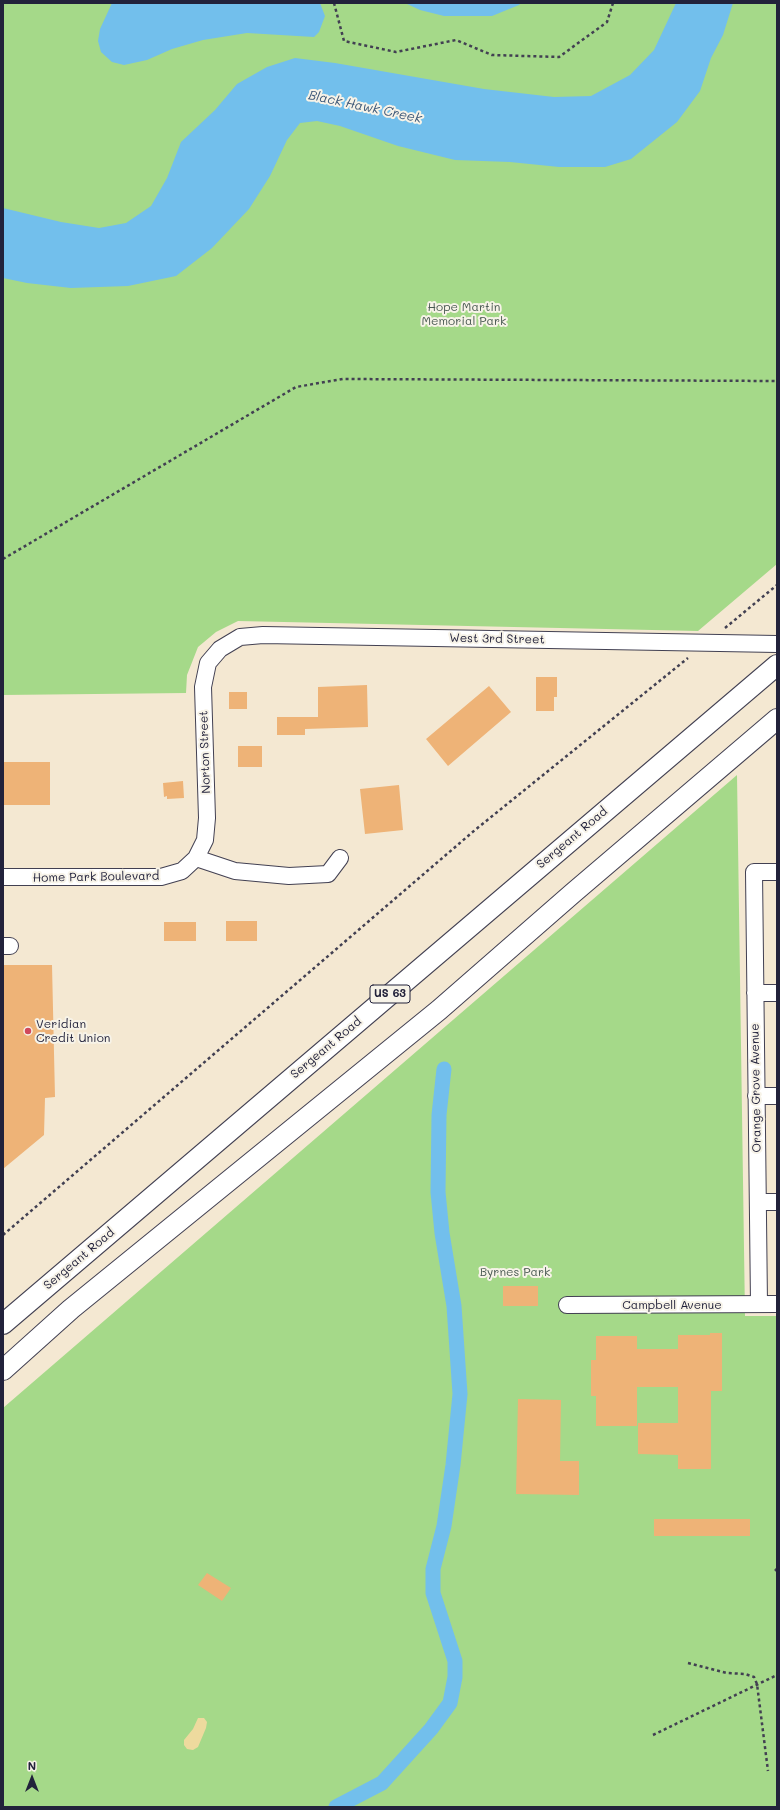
<!DOCTYPE html>
<html>
<head>
<meta charset="utf-8">
<style>
	body { margin:0 }
	#map { position:relative; width:780px; height:1810px; overflow:hidden; background:#f4e8d2; font-family:Mali,sans-serif }
	canvas { display:block }
	.frame { position:absolute; inset:0; border:4px solid #22223b; pointer-events:none }
	.north { position:absolute; left:12px; top:1758px; width:40px; height:40px; -webkit-text-stroke:3px #f7f3e8; paint-order:stroke; rotate:0deg; font-size:11px; font-weight:700; line-height:16px; text-align:center; color:#22223b }
	.north::after { content:''; display:block; margin:auto; width:14px; height:18px; background:#22223b; clip-path:polygon(50% 0,100% 100%,50% 72%,0 100%) }
</style>
</head>
<body>
<div id="map">
<canvas width="780" height="1810"></canvas>
<div class="frame"></div>
<div class="north">N</div>
</div>
<script>
const context = document.querySelector('canvas').getContext('2d');
context.lineJoin = 'round';
function fillPath(path, color) { context.fillStyle = color; context.fill(path, 'evenodd'); }
const poly = rows => new Path2D(rows.map(r => 'M' + r).join(''));
function strokePath(path, color, width, dash) { context.strokeStyle = color; context.lineWidth = width; context.lineCap = dash ? 'butt' : 'round'; context.setLineDash(dash || []); context.stroke(path); }
function write(font, color, halo, rows, align = 'center') {
  context.font = font + ' Mali,sans-serif'; context.lineWidth = 4; context.setLineDash([]); context.textBaseline = 'middle'; context.strokeStyle = halo; context.fillStyle = color; for (const [text, x, y, turn = 0] of rows) {
    context.save(); context.translate(x, y); context.rotate((+turn || 0) * Math.PI / 180); context.textAlign = isNaN(turn) ? turn : align; if (halo) context.strokeText(text, 0, 0); context.fillText(text, 0, 0); context.restore();
  }
}
fillPath(poly([
	[3,3,777,3,777,564,698,631,238,621,216,632,198,647,187,675,186,693,3,695],
	[737,775,745,1316,777,1316,777,1807,3,1807,3,1408]
]), '#a5d989');
fillPath(poly([
	[198,1718,204,1718,207,1722,206,1728,198,1747,193,1750,187,1749,184,1745,184,1740,193,1729]
]), '#eeda9e');
fillPath(poly([
	[112,3,320,3,325,16,319,32,314,37,247,33,203,40,172,49,147,60,124,65,112,62,101,52,98,41,100,29],
	[405,3,521,3,519,5,492,16,444,16,420,10],
	[676,3,733,3,723,35,711,58,700,91,677,122,631,159,605,167,559,167,510,162,455,160,398,146,340,126,317,121,300,123,287,140,270,176,249,209,212,248,176,276,128,286,71,288,27,283,3,278,3,208,61,222,99,228,126,223,151,206,167,178,181,142,215,110,237,84,267,67,295,58,335,63,484,89,554,97,591,96,630,75,654,50]
]), '#72bfec');
strokePath(poly([
	[336,1807,382,1783,431,1729,450,1703,455,1677,455,1661,433,1593,433,1569,444,1526,453,1465,460,1394,454,1306,442,1233,438,1192,439,1115,444,1069]
]), '#72bfec', 15);
fillPath(poly([
	[536,677,557,677,557,697,554,697,554,711,536,711],
	[367,685,368,727,305,729,305,735,277,735,277,717,318,717,318,687],
	[489,686,511,712,448,766,426,739],
	[229,692,247,692,247,709,229,709],
	[238,746,262,746,262,767,238,767],
	[3,762,50,762,50,805,3,805],
	[183,781,184,798,167,799,167,796,164,797,163,783],
	[399,785,403,830,365,834,360,789],
	[226,921,257,921,257,941,226,941],
	[164,922,196,922,196,941,164,941],
	[3,965,52,965,55,1097,45,1098,44,1135,3,1169],
	[503,1286,538,1286,538,1306,503,1306],
	[710,1333,722,1333,722,1391,711,1391,711,1469,678,1469,678,1455,638,1454,638,1423,678,1423,678,1387,637,1387,637,1426,596,1426,596,1396,591,1396,591,1360,596,1360,596,1336,637,1336,637,1349,678,1349,678,1335,710,1335],
	[518,1399,561,1400,560,1461,579,1461,579,1495,516,1494],
	[654,1519,750,1519,750,1536,654,1536],
	[207,1573,231,1588,222,1601,198,1585]
]), '#eeb377');
const minor = poly([
	[196,858,235,871,289,876,328,874,340,858],
	[3,877,161,877,182,871,196,858,205,840,207,818,203,687,208,663,220,649,240,637,263,635,777,644],
	[3,946,10,946],
	[755,993,777,993],
	[756,1096,777,1096],
	[758,1202,777,1202],
	[759,1304,754,872,777,872],
	[567,1305,777,1304]
]);
const major = poly([
	[3,1324,777,665],
	[3,1370,71,1309,439,1010,573,893,777,719]
]);
strokePath(minor, '#424052', 18);
strokePath(major, '#424052', 22);
strokePath(poly([
	[334,3,344,41,396,52,456,40,492,55,559,57,607,22,613,3],
	[3,559,296,387,343,379,777,381],
	[725,628,777,585],
	[3,1235,475,830,688,658],
	[775,1569,777,1571],
	[688,1663,727,1673,745,1674,754,1677,757,1684,768,1771],
	[653,1735,777,1675]
]), '#424052', 2.5, [3, 3]);
strokePath(minor, '#fff', 16);
strokePath(major, '#fff', 20);
for (const [x, y, r, color] of [
	[28,1031,4,"#d1495b"]
]) { const dot = new Path2D(); dot.arc(x, y, r, 0, 2 * Math.PI); context.fillStyle = color; context.fill(dot); strokePath(dot, '#f7f3e8', 1.5); }
for (const [x, y, w] of [
	[390,994,40]
]) { const box = new Path2D(); box.roundRect(x - w / 2, y - 9, w, 18, 3); context.fillStyle = '#f7f3e8'; context.fill(box); strokePath(box, '#22223b', 1); }
write('bold 11px', '#22223b', null, [
	["US 63",390,994]
]);
write('12px', '#495952', '#f7f3e8', [
	["Hope Martin",464,307],
	["Memorial Park",464,321],
	["Byrnes Park",515,1272]
]);
write('12px', '#22223b', '#f7f3e8', [
	["West 3rd Street",497,639,1],
	["Norton Street",205,752,-92],
	["Sergeant Road",572,838,-40],
	["Home Park Boulevard",96,877,-1],
	["Sergeant Road",326,1048,-40],
	["Orange Grove Avenue",756,1088,-91],
	["Sergeant Road",79,1259,-40],
	["Campbell Avenue",672,1305]
]);
write('12px', '#22223b', '#f7f3e8', [
	["Veridian",36,1024],
	["Credit Union",36,1038]
], 'left');
write('italic 13px', '#3e5979', '#f7f3e8', [
	["Black Hawk Creek",365,107,12]
]);
</script>
</body>
</html>
